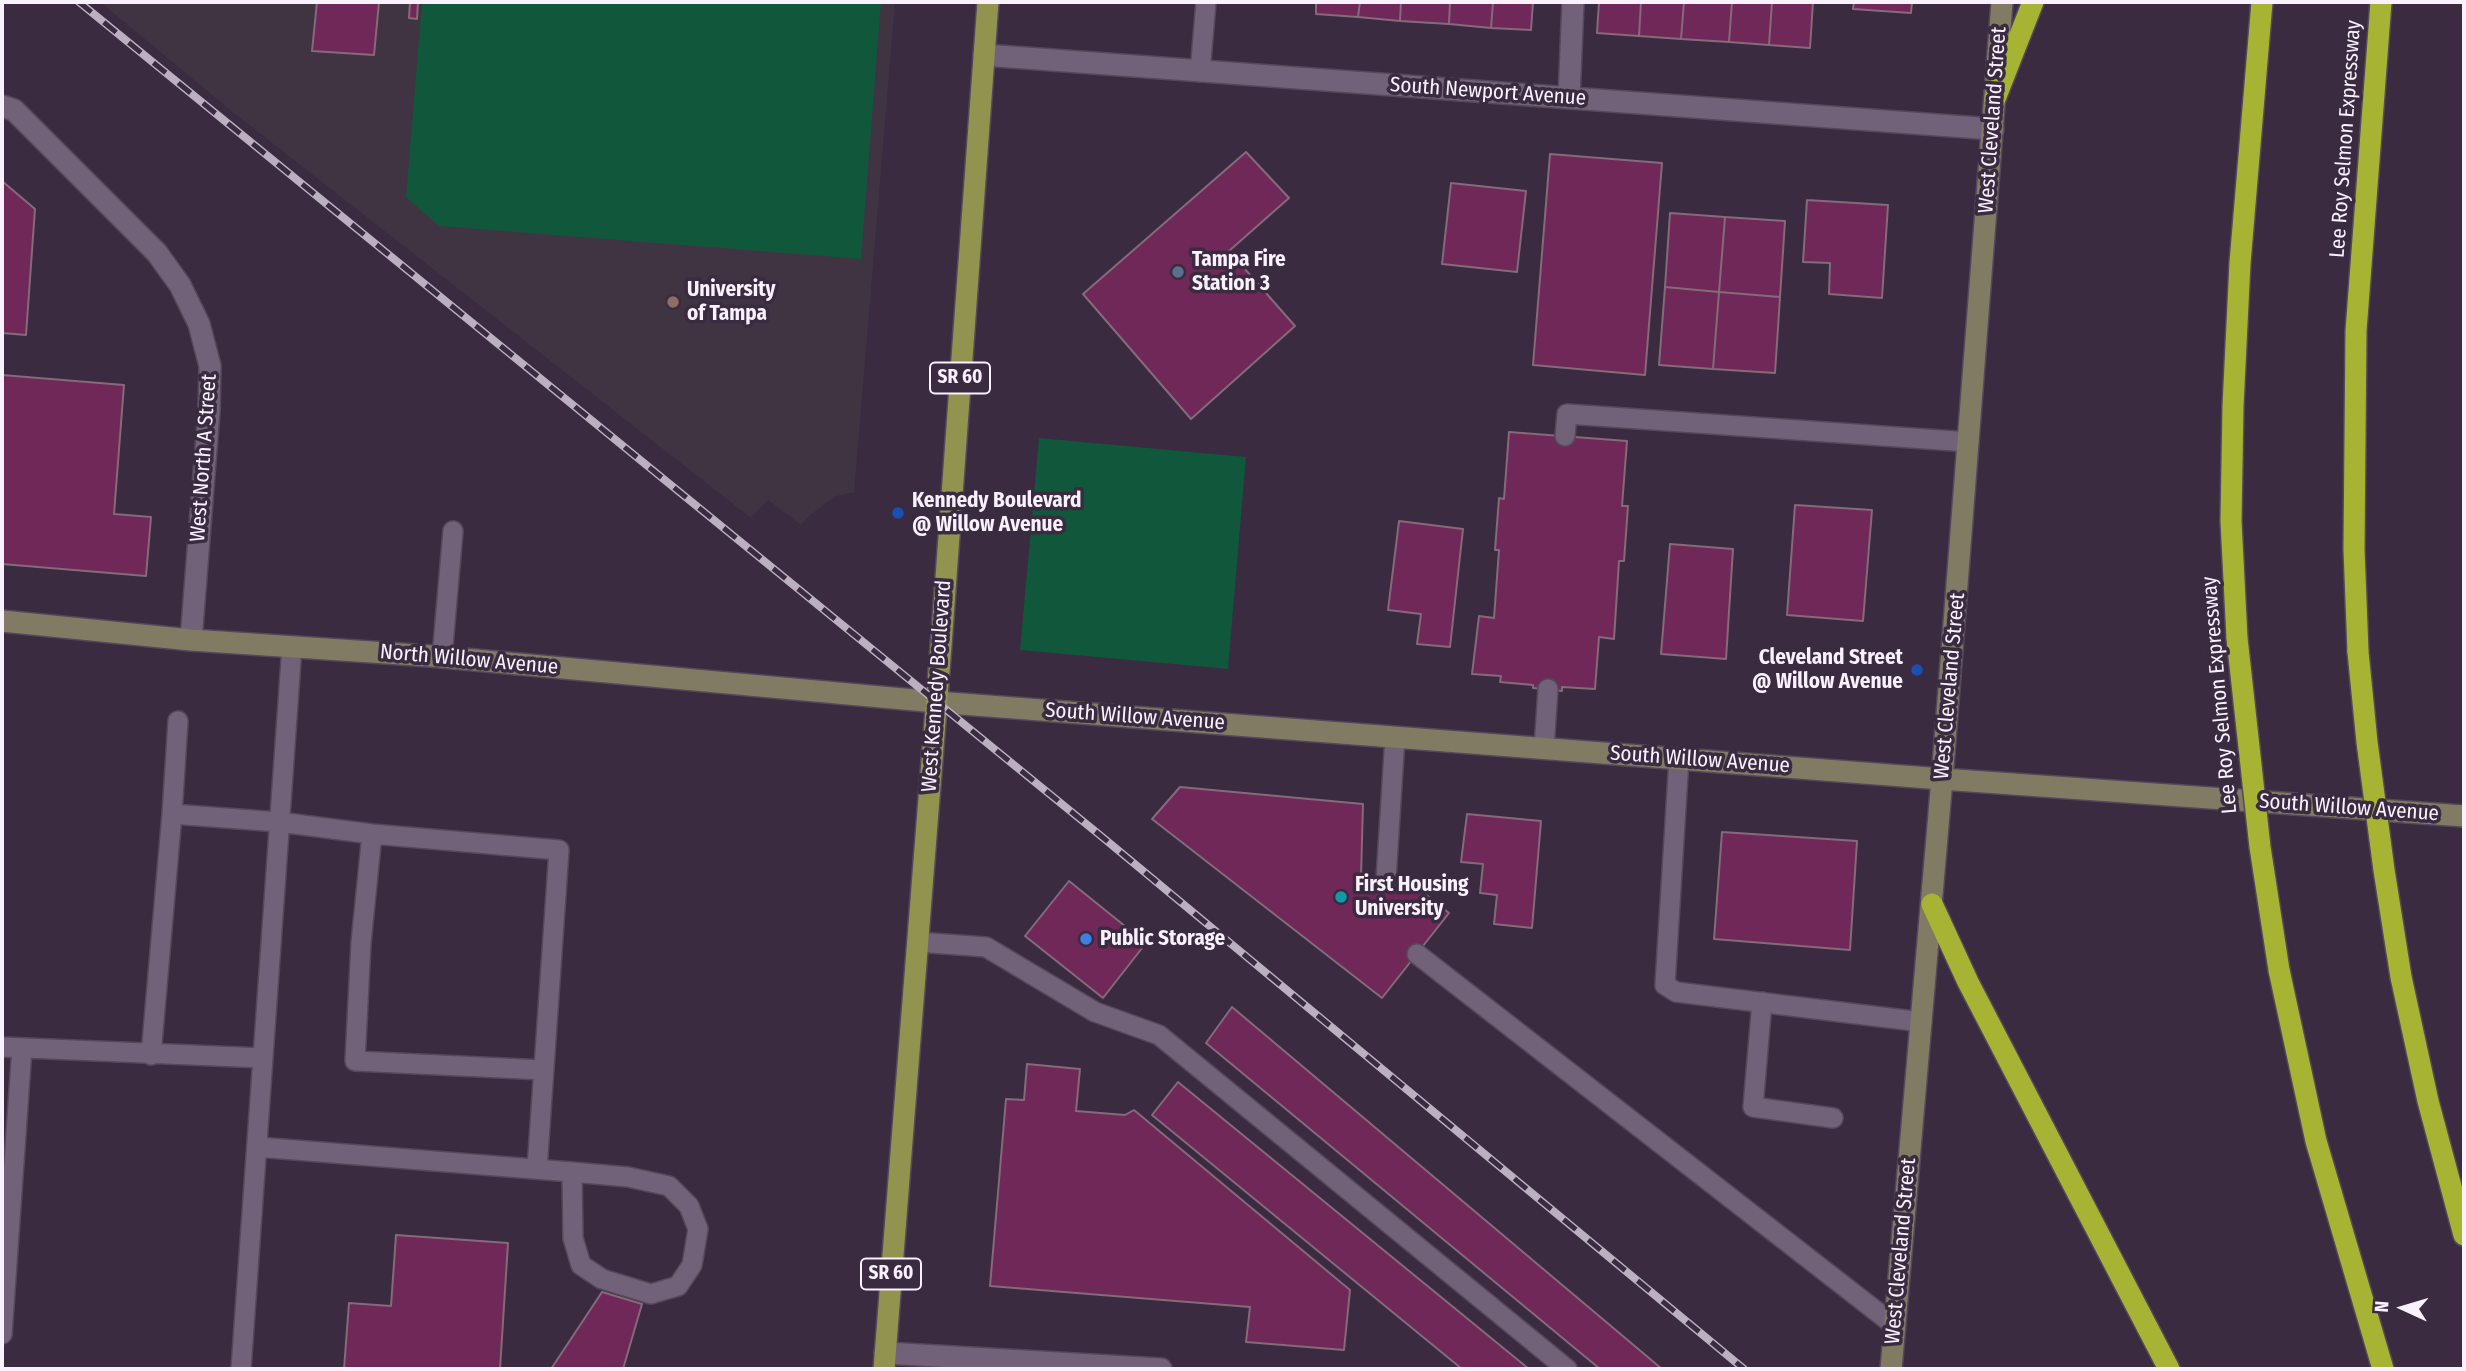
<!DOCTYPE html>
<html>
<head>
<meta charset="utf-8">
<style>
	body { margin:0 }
	#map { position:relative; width:2466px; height:1371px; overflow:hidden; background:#3a2b40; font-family:"Fira Sans Condensed",sans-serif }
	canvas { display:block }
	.frame { position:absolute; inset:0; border:4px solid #faf1ff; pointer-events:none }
	.north { position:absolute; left:2368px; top:1273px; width:70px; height:70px; -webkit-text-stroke:5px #3a2b40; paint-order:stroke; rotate:274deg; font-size:19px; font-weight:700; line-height:28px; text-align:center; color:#faf1ff }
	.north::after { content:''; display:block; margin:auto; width:24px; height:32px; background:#faf1ff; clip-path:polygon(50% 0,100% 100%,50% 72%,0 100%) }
</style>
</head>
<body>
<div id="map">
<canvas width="2466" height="1371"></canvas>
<div class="frame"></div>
<div class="north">N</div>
</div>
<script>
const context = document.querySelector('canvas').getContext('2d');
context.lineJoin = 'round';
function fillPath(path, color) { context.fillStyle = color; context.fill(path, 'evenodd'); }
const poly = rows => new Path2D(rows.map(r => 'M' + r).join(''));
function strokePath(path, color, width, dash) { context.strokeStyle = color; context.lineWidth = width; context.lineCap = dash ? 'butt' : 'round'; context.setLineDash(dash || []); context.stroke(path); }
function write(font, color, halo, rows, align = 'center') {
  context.font = font + ' "Fira Sans Condensed",sans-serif'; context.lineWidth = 7; context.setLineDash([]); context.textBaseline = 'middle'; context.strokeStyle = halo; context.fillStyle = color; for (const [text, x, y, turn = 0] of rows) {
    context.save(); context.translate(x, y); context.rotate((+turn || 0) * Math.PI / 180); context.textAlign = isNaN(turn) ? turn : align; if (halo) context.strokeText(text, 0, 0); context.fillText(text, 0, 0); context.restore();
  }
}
fillPath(poly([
	[100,2,895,2,854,492,836,496,810,515,801,525,768,500,751,518,234,113]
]), '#403443');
fillPath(poly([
	[422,2,881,2,861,259,439,226,406,197],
	[1039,438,1246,457,1228,669,1020,650]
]), '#10573c');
const building = poly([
	[317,2,379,2,374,55,312,51,317,2],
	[410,2,418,2,417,19,409,18,410,2],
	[1316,2,1360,2,1358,17,1316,14,1316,2],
	[1360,2,1401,2,1400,21,1358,17,1360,2],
	[1401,2,1450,2,1449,24,1400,21,1401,2],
	[1450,2,1493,2,1491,28,1449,24,1450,2],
	[1493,2,1533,2,1531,30,1491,28,1493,2],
	[1599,2,1641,2,1639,36,1597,33,1599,2],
	[1641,2,1684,2,1681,39,1639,36,1641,2],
	[1684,2,1732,2,1729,42,1681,39,1684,2],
	[1732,2,1772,2,1769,45,1729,42,1732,2],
	[1772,2,1813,2,1810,48,1769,45,1772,2],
	[1854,2,1912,2,1911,13,1853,9,1854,2],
	[1246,152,1289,198,1229,251,1295,326,1191,419,1083,294,1246,152],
	[1550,154,1662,163,1645,375,1533,365,1550,154],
	[2,181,35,209,26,335,2,333,2,181],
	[1451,183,1526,191,1517,272,1442,264,1451,183],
	[1807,200,1888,205,1882,298,1829,294,1830,263,1803,262,1807,200],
	[1670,213,1725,217,1719,292,1665,287,1670,213],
	[1725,217,1785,221,1780,297,1719,292,1725,217],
	[1665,287,1719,292,1713,369,1659,365,1665,287],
	[1719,292,1780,297,1775,373,1713,369,1719,292],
	[2,375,124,385,114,514,151,517,146,576,2,564,2,375],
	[1509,432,1627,441,1622,506,1628,506,1624,561,1619,561,1614,639,1599,637,1595,689,1562,687,1562,691,1533,688,1533,685,1500,682,1501,676,1472,674,1479,616,1494,618,1499,550,1495,550,1499,498,1504,499,1509,432],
	[1795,505,1872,510,1863,621,1787,615,1795,505],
	[1399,521,1463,529,1450,647,1417,644,1421,614,1388,610,1399,521],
	[1670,544,1733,549,1726,659,1661,654,1670,544],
	[1180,787,1363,804,1361,877,1409,881,1449,913,1382,998,1152,819,1180,787],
	[1467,814,1541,821,1532,928,1494,924,1497,895,1480,893,1483,864,1461,862,1467,814],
	[1722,832,1857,841,1850,950,1714,939,1722,832],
	[1069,881,1146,943,1103,998,1025,936,1069,881],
	[1232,1007,1662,1369,1600,1369,1206,1043,1232,1007],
	[1027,1064,1080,1069,1076,1111,1125,1115,1134,1110,1350,1290,1344,1350,1246,1342,1250,1307,990,1286,1006,1099,1024,1100,1027,1064],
	[1178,1082,1529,1369,1462,1369,1152,1115,1178,1082],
	[396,1235,508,1243,500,1369,344,1369,349,1303,391,1306,396,1235],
	[602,1292,642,1304,623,1369,551,1369,602,1292]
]);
fillPath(building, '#702859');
strokePath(building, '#856a7a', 2);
const lane = poly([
	[1200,72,1206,2],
	[1565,436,1567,414,1969,442],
	[442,657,453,531],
	[1544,748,1548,689],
	[1679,758,1665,985,1676,992,1922,1022],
	[172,814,178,721],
	[372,834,361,943,355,1061,544,1070],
	[1386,879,1395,737],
	[917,942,986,947,1095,1012,1159,1035,1567,1369],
	[1417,954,1894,1325],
	[1762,1002,1753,1107,1833,1118],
	[2,1047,263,1058],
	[151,1055,172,814,279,822,372,834,559,850,537,1169],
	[257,1147,572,1172],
	[572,1172,628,1177,669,1186,689,1206,698,1229,692,1265,678,1286,651,1294,602,1279,581,1265,573,1238,572,1172],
	[2,1334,22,1048],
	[241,1369,292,646]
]);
const street = poly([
	[984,55,1993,129],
	[1569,98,1573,2],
	[2,106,14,110,157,253,180,285,199,324,210,366,209,411,191,640],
	[885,1353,1161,1369]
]);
const secondary = poly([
	[2,621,191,640,431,656,936,702,1942,779,2464,816],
	[1891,1369,1942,779,2002,2]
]);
const primary = poly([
	[884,1369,941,646,988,2]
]);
const highway = poly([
	[1995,99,2033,2],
	[2237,638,2231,521,2233,406,2240,263,2262,2],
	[2358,652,2354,549,2356,331,2381,2],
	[1932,904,1968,982,2169,1369],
	[2279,970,2316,1141,2383,1369],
	[2401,977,2428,1101,2464,1235]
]);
strokePath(lane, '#55485a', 22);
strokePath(street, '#55485a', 24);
strokePath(secondary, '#55485a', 24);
strokePath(primary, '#55485a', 24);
strokePath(highway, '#55485a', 24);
strokePath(lane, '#726279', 19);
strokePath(street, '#726279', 21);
strokePath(secondary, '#827b64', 21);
strokePath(primary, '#92934f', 21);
strokePath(highway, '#a7b433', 21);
const rail = poly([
	[79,2,1101,836,1744,1369]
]);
strokePath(rail, '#bbb0c0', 8);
strokePath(rail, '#3a2b40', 5, [16]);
const highwayBridge = poly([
	[2237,638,2260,847,2279,970],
	[2358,652,2367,742,2384,870,2401,977]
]);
strokePath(highwayBridge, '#55485a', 24, []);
strokePath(highwayBridge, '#a7b433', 21);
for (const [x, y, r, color] of [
	[1178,272,7,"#5c6f8a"],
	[673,302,7,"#8d6e63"],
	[898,513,7,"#1a4fb4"],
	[1917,670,7,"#1a4fb4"],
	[1341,897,7,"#0f9aa8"],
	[1086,939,7,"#3f7fe0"]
]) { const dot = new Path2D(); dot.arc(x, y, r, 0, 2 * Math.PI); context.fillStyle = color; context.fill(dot); strokePath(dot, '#3a2b40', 2.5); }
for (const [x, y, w] of [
	[960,378,60],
	[891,1274,60]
]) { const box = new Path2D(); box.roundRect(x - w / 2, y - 15.5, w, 31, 5); context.fillStyle = '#3a2b40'; context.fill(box); strokePath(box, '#faf1ff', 2); }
write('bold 19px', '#faf1ff', null, [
	["SR 60",960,378],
	["SR 60",891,1274]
]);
write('21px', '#faf1ff', '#3a2b40', [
	["South Newport Avenue",1488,92,4],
	["West Cleveland Street",1993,120,-86],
	["Lee Roy Selmon Expressway",2346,139,-86],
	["West North A Street",204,458,-86],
	["North Willow Avenue",469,660,5],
	["West Kennedy Boulevard",937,686,-86],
	["West Cleveland Street",1950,686,-85],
	["Lee Roy Selmon Expressway",2220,695,-95],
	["South Willow Avenue",1135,717,4],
	["South Willow Avenue",1700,760,4],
	["South Willow Avenue",2349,808,4],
	["West Cleveland Street",1901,1251,-85]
]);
write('bold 21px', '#faf1ff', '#3a2b40', [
	["Tampa Fire",1192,260],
	["Station 3",1192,284],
	["University",687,290],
	["of Tampa",687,314],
	["Kennedy Boulevard",912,501],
	["@ Willow Avenue",912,525],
	["Cleveland Street",1903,658,"right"],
	["@ Willow Avenue",1903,682,"right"],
	["First Housing",1355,885],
	["University",1355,909],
	["Public Storage",1100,939]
], 'left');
</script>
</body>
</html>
